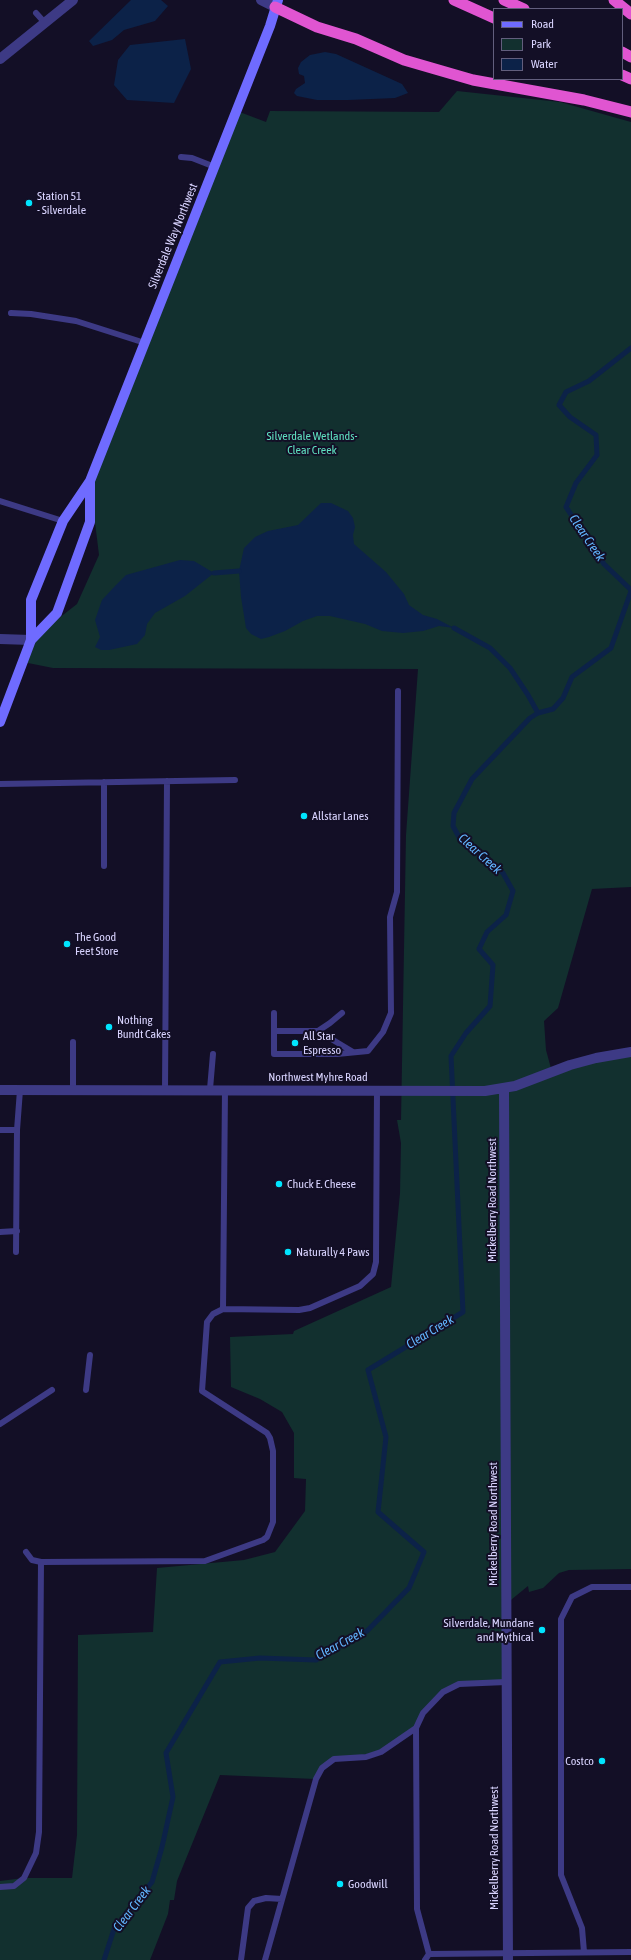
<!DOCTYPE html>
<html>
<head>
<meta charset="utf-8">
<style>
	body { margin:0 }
	#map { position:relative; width:631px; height:1960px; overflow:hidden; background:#130f26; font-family:"Asap Condensed",sans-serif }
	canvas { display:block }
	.legend { position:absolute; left:493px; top:8px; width:130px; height:72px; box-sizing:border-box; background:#130f26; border:1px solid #625e7d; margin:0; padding:5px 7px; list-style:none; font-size:12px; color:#d9d4ff }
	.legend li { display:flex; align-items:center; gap:8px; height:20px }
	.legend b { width:20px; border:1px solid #625e7d }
</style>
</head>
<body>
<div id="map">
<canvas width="631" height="1960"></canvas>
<ul class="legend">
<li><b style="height:5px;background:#6f6bff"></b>Road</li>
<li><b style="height:11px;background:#12302f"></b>Park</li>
<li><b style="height:11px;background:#0c2248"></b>Water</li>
</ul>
</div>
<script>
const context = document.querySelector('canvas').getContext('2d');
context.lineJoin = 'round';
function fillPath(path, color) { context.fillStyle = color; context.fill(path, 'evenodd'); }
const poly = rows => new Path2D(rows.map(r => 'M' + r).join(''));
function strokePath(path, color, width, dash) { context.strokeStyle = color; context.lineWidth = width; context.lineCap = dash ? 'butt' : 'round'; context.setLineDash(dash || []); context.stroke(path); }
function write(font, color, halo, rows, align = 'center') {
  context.font = font + ' "Asap Condensed",sans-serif'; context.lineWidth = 4; context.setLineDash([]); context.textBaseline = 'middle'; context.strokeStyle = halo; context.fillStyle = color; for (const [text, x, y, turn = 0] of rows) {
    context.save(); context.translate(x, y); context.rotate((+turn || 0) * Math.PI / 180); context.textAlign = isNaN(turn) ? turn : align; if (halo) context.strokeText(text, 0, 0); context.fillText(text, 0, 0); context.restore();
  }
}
fillPath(poly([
	[457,91,560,102,631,122,631,887,592,889,558,1008,544,1021,546,1050,552,1072,631,1052,631,1569,569,1570,559,1573,543,1588,529,1592,528,1586,506,1604,506,1682,459,1684,443,1692,423,1713,416,1728,381,1752,334,1759,316,1779,220,1775,177,1881,174,1900,170,1900,168,1914,150,1960,0,1960,0,1881,24,1878,72,1878,77,1835,78,1635,153,1632,157,1568,244,1560,275,1552,305,1511,306,1479,294,1478,294,1433,282,1412,260,1399,231,1387,230,1337,293,1334,294,1331,391,1287,400,1193,401,1143,397,1120,401,1120,406,835,418,669,53,668,23,662,31,640,77,604,99,555,90,481,237,111,266,122,270,111,439,112]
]), '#12302f');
fillPath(poly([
	[131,0,161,0,168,6,155,21,124,30,112,40,93,46,89,41],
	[185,39,191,69,174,103,127,100,114,85,118,60,130,45],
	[325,52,336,54,402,84,408,93,395,98,348,100,317,100,297,96,294,93,296,89,305,83,304,76,299,74,298,68,301,62,310,55],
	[321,503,331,503,348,511,353,518,355,527,353,535,354,544,386,572,404,594,409,605,423,615,437,619,454,628,439,626,423,631,403,633,382,631,365,624,330,616,317,616,303,621,285,631,269,637,261,639,251,634,246,628,241,597,239,571,244,548,255,537,268,531,298,525],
	[180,560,194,561,214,573,185,596,155,613,147,624,145,635,137,644,109,650,101,650,95,647,100,637,95,620,102,600,116,585,126,575]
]), '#0c2248');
strokePath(poly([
	[631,348,589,381,566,392,559,405,570,417,596,435,597,455,576,483,566,507,604,564,631,590],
	[214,573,239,571],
	[454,628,490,648,510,668,528,695,538,713],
	[104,1960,114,1929,152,1882,162,1847,173,1797,166,1753,220,1662,260,1658,316,1660,367,1631,409,1588,424,1552,378,1512,386,1437,368,1370,463,1312,451,1056,466,1033,490,1006,493,965,479,949,487,932,506,915,513,891,503,873,460,839,453,826,454,813,472,779,530,718,538,713,553,709,563,698,572,677,611,648,631,591]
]), '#0c2248', 5);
strokePath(poly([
	[36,13,45,23],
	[181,157,192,158,215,167],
	[11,313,31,314,76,321,145,343],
	[0,501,63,521],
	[104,782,104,866],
	[0,784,235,780],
	[274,1013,274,1054,337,1054,368,1051,383,1032,391,1013,390,917,397,892,398,691],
	[274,1031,318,1031,330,1023,342,1013],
	[318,1031,353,1052],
	[73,1042,73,1090],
	[210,1089,213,1054],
	[165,1090,167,781],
	[0,1130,17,1130],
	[0,1232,17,1231],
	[16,1252,17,1130,20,1090],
	[223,1309,225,1089],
	[86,1390,90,1355],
	[0,1424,52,1390],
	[26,1552,32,1560,41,1562,205,1561,263,1540,267,1537,273,1522,273,1451,270,1438,267,1433,202,1391,207,1322,213,1314,223,1309,299,1310,310,1308,360,1286,373,1274,376,1262,377,1090],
	[0,1887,14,1886,24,1878,36,1853,39,1832,41,1562],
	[584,1952,582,1928,561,1875,561,1619,572,1597,592,1587,631,1587],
	[429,1954,631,1952],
	[241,1960,248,1908,254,1901,266,1898,282,1899],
	[265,1960,316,1779,322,1768,334,1759,366,1757,381,1752,416,1728],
	[425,1960,429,1954,417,1909,416,1728,423,1713,443,1692,459,1684,506,1682]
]), '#3d3a85', 6);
strokePath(poly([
	[261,0,275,7],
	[0,59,73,0]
]), '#3d3a85', 10);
strokePath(poly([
	[0,639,31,640],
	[504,1089,508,1960],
	[0,1090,485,1091,515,1086,570,1065,596,1058,631,1052]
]), '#3d3a85', 10);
strokePath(poly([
	[31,640,57,613,90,522,90,481],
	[0,722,31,640,31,600,63,521,90,481,270,26,278,0]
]), '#6f6bff', 10);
strokePath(poly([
	[454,0,494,18],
	[504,0,524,9],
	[614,0,631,14],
	[275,7,317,27,356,39,404,60,473,80,584,100,631,112],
	[622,52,631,57],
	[622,75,631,79]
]), '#e055d1', 11);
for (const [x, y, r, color] of [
	[29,203,4,"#00e5ff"],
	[304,816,4,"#00e5ff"],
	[67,944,4,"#00e5ff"],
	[109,1027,4,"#00e5ff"],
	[295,1043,4,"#00e5ff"],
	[279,1184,4,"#00e5ff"],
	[288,1252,4,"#00e5ff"],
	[542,1630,4,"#00e5ff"],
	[602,1761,4,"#00e5ff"],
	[340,1884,4,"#00e5ff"]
]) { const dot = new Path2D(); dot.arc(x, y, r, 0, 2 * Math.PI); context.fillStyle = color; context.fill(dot); strokePath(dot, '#130f26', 1.5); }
write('12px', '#d9d4ff', '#130f26', [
	["Station 51",37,196],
	["- Silverdale",37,210],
	["Allstar Lanes",312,816],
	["The Good",75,937],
	["Feet Store",75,951],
	["Nothing",117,1020],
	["Bundt Cakes",117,1034],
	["All Star",303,1036],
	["Espresso",303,1050],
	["Chuck E. Cheese",287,1184],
	["Naturally 4 Paws",296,1252],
	["Silverdale, Mundane",534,1623,"right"],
	["and Mythical",534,1637,"right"],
	["Costco",594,1761,"right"],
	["Goodwill",348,1884]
], 'left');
write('12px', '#d9d4ff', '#130f26', [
	["Silverdale Way Northwest",173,236,-68],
	["Northwest Myhre Road",318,1077],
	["Mickelberry Road Northwest",492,1200,-90],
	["Mickelberry Road Northwest",493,1524,-90],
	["Mickelberry Road Northwest",494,1848,-90]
]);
write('12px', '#5fe0c0', '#130f26', [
	["Silverdale Wetlands-",312,436],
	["Clear Creek",312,450]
]);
write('italic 13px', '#62b6ff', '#130f26', [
	["Clear Creek",587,538,56],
	["Clear Creek",480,854,42],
	["Clear Creek",430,1332,-31],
	["Clear Creek",340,1644,-28],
	["Clear Creek",132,1909,-53]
]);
</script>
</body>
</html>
